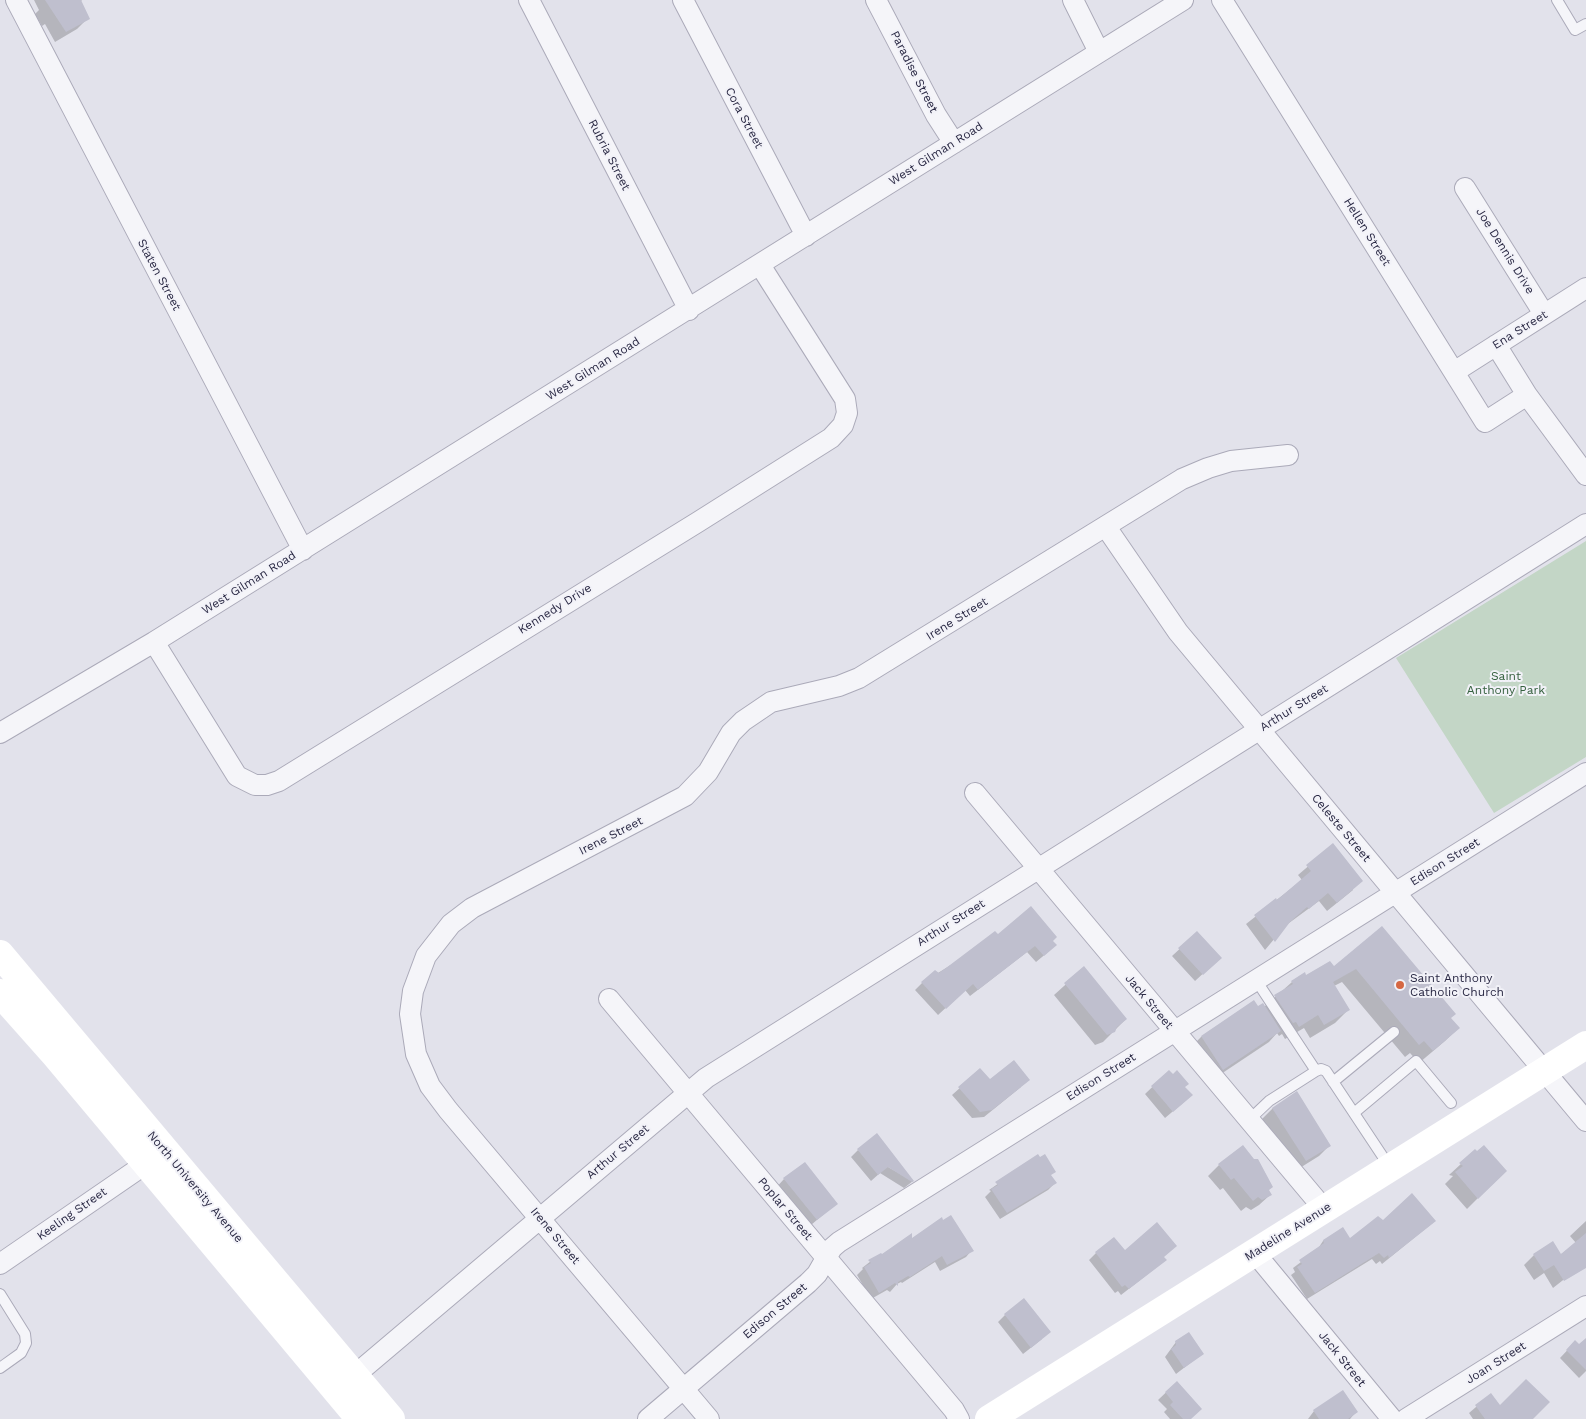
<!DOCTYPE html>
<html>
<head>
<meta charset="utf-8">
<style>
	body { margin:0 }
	canvas { display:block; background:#e2e2eb }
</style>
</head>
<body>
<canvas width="1586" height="1419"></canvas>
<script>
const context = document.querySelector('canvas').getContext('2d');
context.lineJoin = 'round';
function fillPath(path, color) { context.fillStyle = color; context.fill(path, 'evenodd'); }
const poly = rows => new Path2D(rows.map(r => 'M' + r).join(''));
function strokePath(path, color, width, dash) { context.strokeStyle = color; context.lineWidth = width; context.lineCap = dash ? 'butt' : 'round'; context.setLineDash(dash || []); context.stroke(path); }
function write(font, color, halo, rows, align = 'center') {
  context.font = font + ' "Work Sans",sans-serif'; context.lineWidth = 4; context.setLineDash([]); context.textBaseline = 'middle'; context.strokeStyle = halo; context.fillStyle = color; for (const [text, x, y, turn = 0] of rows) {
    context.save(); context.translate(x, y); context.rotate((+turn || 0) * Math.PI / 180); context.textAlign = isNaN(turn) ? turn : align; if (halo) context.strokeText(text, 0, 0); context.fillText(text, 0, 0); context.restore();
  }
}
fillPath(poly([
	[1586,541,1586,757,1494,813,1396,658]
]), '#c3d6c6');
fillPath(poly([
	[34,0,82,0,79,3,88,18,77,29,55,42,45,24,42,26,35,14,39,10],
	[1333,845,1353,890,1327,911,1319,901,1285,926,1265,950,1246,924,1302,880,1298,875],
	[1382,928,1458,1028,1445,1041,1419,1063,1410,1053,1405,1057,1342,982,1334,986,1348,1010,1335,1023,1310,1038,1304,1028,1285,1039,1282,1034,1279,1036,1277,1033,1269,1042,1212,1080,1190,1048,1201,1037,1254,1002,1257,1007,1264,1007,1292,982,1304,974,1306,977,1333,968],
	[1197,933,1220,958,1195,981,1172,956],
	[997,936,1052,941,1048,952,1036,962,1027,952,970,996,965,990,938,1015,915,990,922,983],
	[1084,968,1126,1019,1103,1042,1095,1045,1054,995],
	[980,1070,990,1081,1021,1087,984,1117,972,1118,952,1095],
	[1169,1071,1184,1087,1184,1102,1165,1118,1145,1094],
	[1273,1108,1330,1145,1319,1156,1295,1171,1262,1119],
	[858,1150,913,1181,904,1188,880,1173,871,1181,851,1157],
	[1475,1151,1505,1171,1467,1209,1445,1184,1453,1176,1449,1175],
	[1038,1156,1055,1183,1048,1190,1000,1219,985,1197,991,1191,989,1190],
	[1219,1165,1268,1191,1270,1195,1259,1205,1251,1210,1246,1207,1241,1211,1223,1188,1220,1190,1208,1176],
	[784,1179,836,1204,805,1230,774,1190],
	[1383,1221,1435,1221,1382,1264,1380,1261,1376,1264,1372,1259,1307,1299,1291,1275,1295,1272,1293,1268,1317,1250,1323,1241,1342,1229,1349,1240],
	[1586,1221,1586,1262,1553,1288,1544,1273,1534,1280,1524,1265,1534,1255,1560,1255,1576,1243,1570,1236],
	[911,1240,972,1250,966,1257,940,1271,935,1262,902,1283,901,1282,897,1284,890,1292,887,1290,871,1299,857,1275,863,1269,862,1268,880,1254,881,1256],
	[1124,1251,1163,1258,1158,1266,1121,1295,1118,1291,1115,1293,1089,1260,1096,1253],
	[1005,1315,1042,1339,1023,1354,998,1322],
	[1586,1339,1586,1371,1579,1378,1560,1358,1575,1342,1579,1346],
	[1176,1342,1202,1354,1176,1374,1165,1357],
	[1177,1382,1190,1419,1170,1419,1164,1412,1167,1409,1158,1400],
	[1490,1395,1500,1406,1531,1419,1473,1419,1469,1413],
	[1314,1411,1356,1412,1350,1419,1308,1419]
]), '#0003');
fillPath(poly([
	[45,0,81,0,90,19,66,32],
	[1333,843,1363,881,1337,903,1328,893,1309,909,1307,907,1290,922,1275,942,1254,915,1276,898,1277,900,1311,871,1306,865],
	[1031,906,1057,937,1053,941,1057,945,1044,956,1035,946,978,990,973,984,946,1009,921,982,935,970,939,973,946,968,995,931,998,934],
	[1382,926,1456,1014,1451,1018,1460,1028,1433,1051,1424,1041,1419,1045,1356,969,1333,982,1350,1010,1324,1025,1318,1015,1299,1027,1296,1022,1293,1023,1274,995,1293,984,1291,981,1305,972,1306,975,1330,961,1334,966],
	[1197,931,1222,958,1203,975,1178,948],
	[1084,966,1127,1019,1117,1027,1115,1032,1107,1035,1064,983],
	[1254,1000,1258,1006,1263,1003,1281,1031,1223,1070,1201,1036],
	[1014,1060,1030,1080,992,1110,980,1112,958,1087,980,1068,990,1079],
	[1169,1070,1173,1074,1177,1070,1189,1084,1185,1087,1193,1095,1173,1112,1151,1086],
	[1297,1091,1331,1146,1306,1161,1272,1108],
	[877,1133,914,1181,912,1182,888,1167,878,1175,857,1149],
	[1243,1145,1254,1159,1258,1159,1273,1187,1269,1190,1272,1195,1262,1200,1258,1197,1253,1201,1234,1178,1231,1180,1218,1164],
	[1484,1145,1507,1171,1478,1199,1455,1172,1463,1166,1459,1163,1475,1149,1477,1151],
	[1038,1154,1040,1157,1045,1154,1056,1172,1051,1175,1057,1183,1007,1213,991,1189,998,1185,995,1182],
	[805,1162,838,1204,817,1220,783,1178],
	[1412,1193,1436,1221,1389,1258,1388,1255,1384,1258,1379,1253,1315,1293,1297,1267,1302,1264,1299,1260,1324,1243,1323,1240,1343,1227,1350,1238,1378,1216,1383,1220],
	[951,1215,974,1251,947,1265,942,1256,910,1277,908,1276,898,1282,898,1286,895,1283,879,1293,864,1267,871,1263,868,1260,881,1253,882,1254,912,1233,912,1238,942,1217,943,1220],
	[1157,1222,1177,1246,1164,1257,1167,1260,1129,1289,1125,1285,1122,1287,1095,1252,1114,1237,1125,1250],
	[1586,1233,1586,1268,1564,1281,1554,1265,1544,1271,1533,1254,1553,1241,1561,1254],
	[1024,1298,1051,1332,1031,1348,1004,1314],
	[1189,1332,1204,1354,1184,1368,1171,1349,1176,1345,1175,1341],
	[1586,1338,1586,1370,1566,1350,1575,1340,1579,1344],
	[1526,1379,1550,1402,1533,1419,1485,1419,1475,1405,1491,1393,1500,1405],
	[1177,1381,1202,1409,1191,1419,1183,1419,1170,1405,1173,1402,1165,1392],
	[1343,1390,1358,1412,1348,1419,1319,1419,1313,1410]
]), '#bfbfce');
const lane = poly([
	[1557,0,1575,30,1586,24],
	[1256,980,1316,1071,1321,1069,1326,1071,1389,1166],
	[1333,1082,1394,1032],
	[1354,1113,1416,1061,1451,1103],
	[1249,1120,1269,1101,1316,1071],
	[0,1294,25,1334,26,1343,21,1353,0,1368]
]);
const street = poly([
	[16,0,303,550],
	[529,0,689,310],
	[683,0,806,236],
	[876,0,936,115,954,143],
	[1073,0,1099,52],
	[1222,0,1485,422,1527,395,1496,345],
	[1465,188,1544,314],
	[1454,372,1586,288],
	[1527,395,1586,475],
	[1106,527,1178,632,1586,1121],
	[154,642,237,776,255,785,267,785,279,781,698,522,831,438,843,425,847,413,845,399,760,265],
	[0,733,154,642,1183,0],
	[975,793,1324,1209],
	[609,999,954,1410,959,1419],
	[1255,1253,1392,1419],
	[0,1264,144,1165],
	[355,1375,706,1078,1586,524],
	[648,1419,808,1283,817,1274,832,1248,839,1242,1586,773],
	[709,1419,448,1110,430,1086,416,1054,410,1014,413,991,426,956,451,924,472,908,685,796,708,772,731,733,743,721,771,702,839,686,859,678,1182,479,1208,468,1231,461,1288,455],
	[1406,1419,1586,1306]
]);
strokePath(lane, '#abaab9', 12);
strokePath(street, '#abaab9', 22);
strokePath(lane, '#f5f5f9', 10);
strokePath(street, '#f5f5f9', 20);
strokePath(poly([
	[0,954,391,1419],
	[0,993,56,1056,360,1419],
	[989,1419,1586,1045]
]), '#fff', 28);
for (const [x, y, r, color] of [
	[1400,985,5,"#d56742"]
]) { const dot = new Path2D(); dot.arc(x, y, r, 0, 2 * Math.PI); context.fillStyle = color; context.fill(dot); strokePath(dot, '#f2f2f8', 2); }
write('12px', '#2a2944', '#f2f2f8', [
	["Paradise Street",914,72,63],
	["Cora Street",744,118,62],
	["West Gilman Road",936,154,-32],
	["Rubria Street",609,155,63],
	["Hellen Street",1367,232,58],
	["Joe Dennis Drive",1505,251,58],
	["Staten Street",159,275,62],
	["Ena Street",1520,330,-32],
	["West Gilman Road",593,369,-32],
	["West Gilman Road",249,583,-32],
	["Kennedy Drive",555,609,-32],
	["Irene Street",957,619,-32],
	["Arthur Street",1294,708,-32],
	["Celeste Street",1341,828,50],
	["Irene Street",611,836,-27],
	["Edison Street",1445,862,-32],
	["Arthur Street",951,923,-32],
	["Jack Street",1149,1002,50],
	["Edison Street",1101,1077,-32],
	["Arthur Street",618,1152,-40],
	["North University Avenue",195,1187,50],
	["Poplar Street",785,1209,50],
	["Keeling Street",72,1214,-35],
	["Madeline Avenue",1288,1232,-32],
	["Irene Street",555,1236,50],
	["Edison Street",775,1311,-40],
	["Jack Street",1342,1359,51],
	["Joan Street",1496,1363,-32]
]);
write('12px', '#36613f', '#f2f2f8', [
	["Saint",1506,676],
	["Anthony Park",1506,690]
]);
write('12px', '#2a2944', '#f2f2f8', [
	["Saint Anthony",1410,978],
	["Catholic Church",1410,992]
], 'left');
</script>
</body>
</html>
